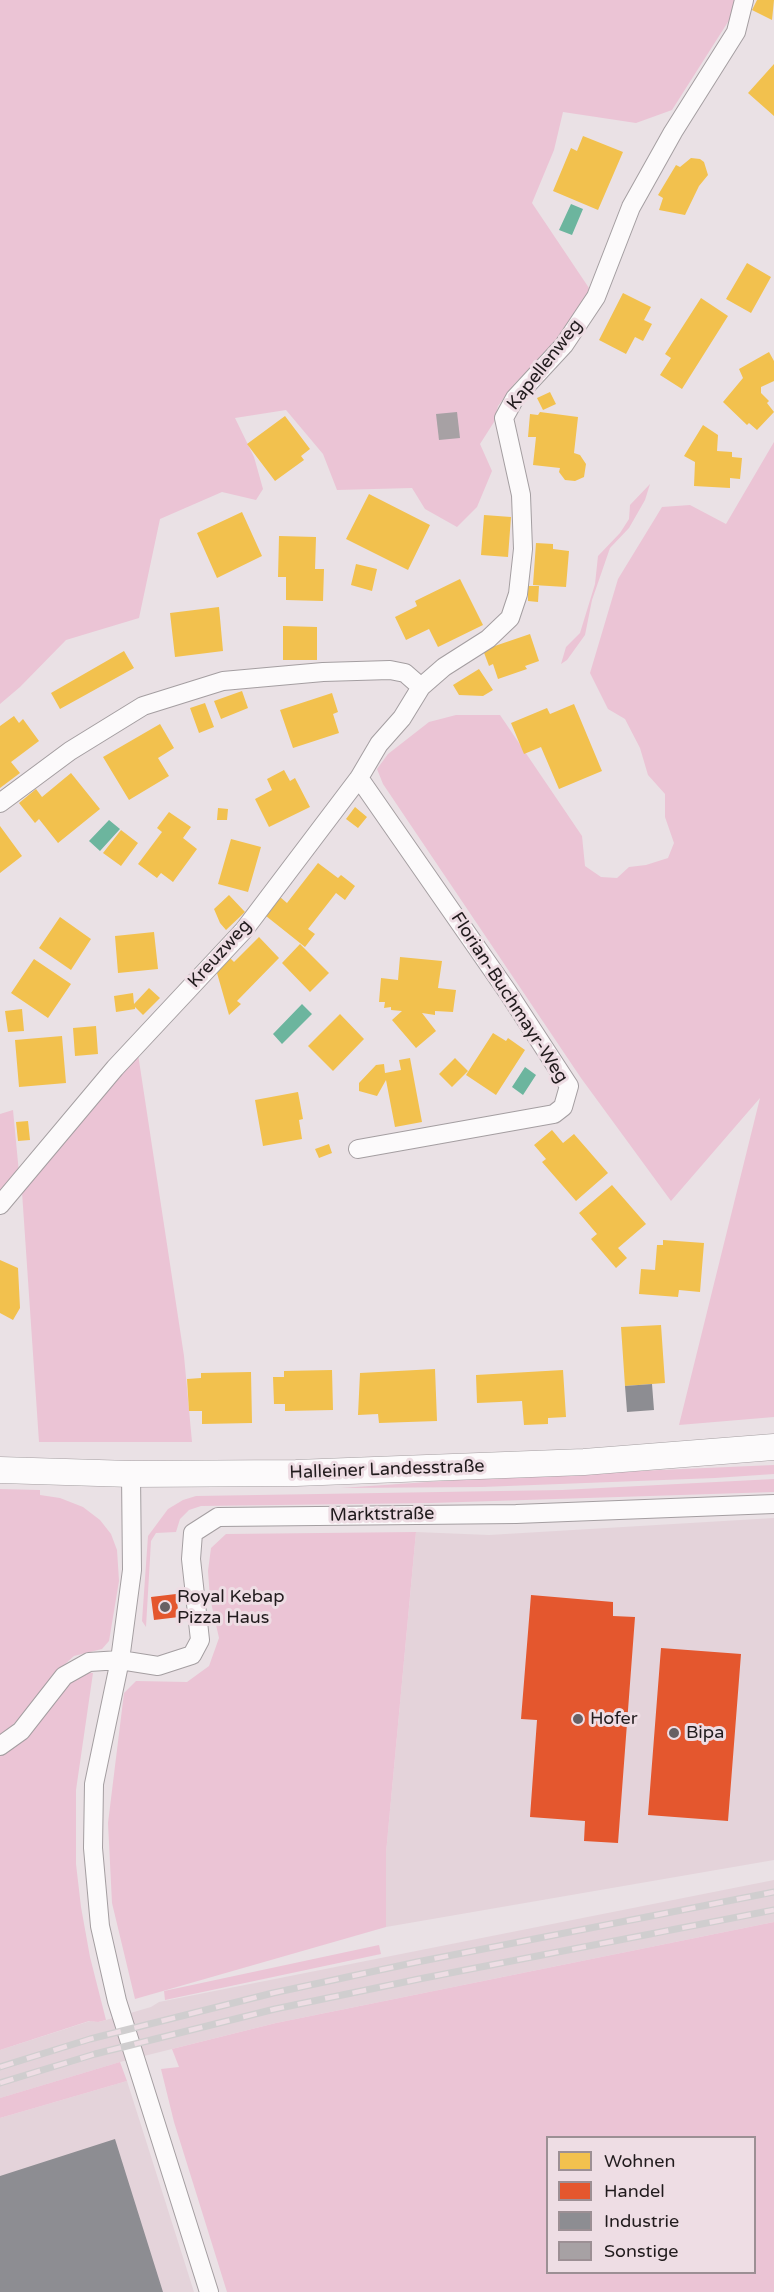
<!DOCTYPE html>
<html>
<head>
<meta charset="utf-8">
<style>
	body { margin:0 }
	#map { position:relative; width:774px; height:2292px; overflow:hidden; background:#eae1e5; font-family:"Varela Round",sans-serif }
	canvas { display:block }
	.legend { position:absolute; left:546px; top:2136px; width:210px; height:138px; box-sizing:border-box; background:#eedde4; border:2px solid #9c8f94; margin:0; padding:8px 10px; list-style:none; font-size:18px; color:#211b1d }
	.legend li { display:flex; align-items:center; gap:12px; height:30px }
	.legend b { width:30px; border:2px solid #9c8f94 }
</style>
</head>
<body>
<div id="map">
<canvas width="774" height="2292"></canvas>
<ul class="legend">
<li><b style="height:16px;background:#f2c14e"></b>Wohnen</li>
<li><b style="height:16px;background:#e4572e"></b>Handel</li>
<li><b style="height:16px;background:#8d8d92"></b>Industrie</li>
<li><b style="height:16px;background:#a7a1a4"></b>Sonstige</li>
</ul>
</div>
<script>
const context = document.querySelector('canvas').getContext('2d');
context.lineJoin = 'round';
function fillPath(path, color) { context.fillStyle = color; context.fill(path, 'evenodd'); }
const poly = rows => new Path2D(rows.map(r => 'M' + r).join(''));
function strokePath(path, color, width, dash) { context.strokeStyle = color; context.lineWidth = width; context.lineCap = dash ? 'butt' : 'round'; context.setLineDash(dash || []); context.stroke(path); }
function write(font, color, halo, rows, align = 'center') {
  context.font = font + ' "Varela Round",sans-serif'; context.lineWidth = 6; context.setLineDash([]); context.textBaseline = 'middle'; context.strokeStyle = halo; context.fillStyle = color; for (const [text, x, y, turn = 0] of rows) {
    context.save(); context.translate(x, y); context.rotate((+turn || 0) * Math.PI / 180); context.textAlign = isNaN(turn) ? turn : align; if (halo) context.strokeText(text, 0, 0); context.fillText(text, 0, 0); context.restore();
  }
}
fillPath(poly([
	[774,1518,774,1860,386,1927,386,1853,416,1532,489,1535],
	[774,1880,774,1922,276,2023,120,2062,0,2098,0,2050,90,2021,98,2022,106,2020,151,2007,159,2002],
	[127,2081,194,2292,0,2292,0,2118]
]), '#e4d3da');
fillPath(poly([
	[0,0,735,0,733,14,672,110,636,123,563,112,554,150,532,203,591,291,563,336,515,383,498,406,494,422,480,444,492,471,477,507,457,527,425,509,412,488,337,490,323,454,286,410,235,418,254,457,263,489,256,500,222,492,160,519,139,618,66,640,20,687,0,704],
	[774,442,774,1417,679,1425,760,1098,671,1201,581,1078,383,784,377,769,388,754,429,722,456,715,500,715,582,836,585,866,601,877,617,878,629,867,646,865,668,858,674,843,665,817,665,794,648,775,640,748,625,719,608,709,590,673,618,579,662,507,690,505,726,524],
	[650,484,645,500,629,528,610,548,592,600,585,635,567,660,561,664,566,647,580,633,595,584,598,556,620,533,629,519,630,505],
	[138,1054,184,1356,192,1442,39,1442,22,1192],
	[13,1110,19,1173,0,1192,0,1114],
	[774,1465,774,1474,715,1478,482,1487,341,1488,500,1477],
	[774,1479,774,1492,431,1503,201,1506,189,1510,180,1519,176,1532,156,1533,151,1541,146,1627,142,1621,148,1536,168,1509,183,1500,196,1496,562,1490],
	[0,1489,40,1490,40,1495,60,1498,83,1507,100,1520,111,1534,117,1550,119,1581,109,1641,102,1649,74,1656,54,1674,28,1710,0,1737],
	[416,1532,386,1853,386,1927,135,1999,112,1903,108,1823,124,1693,136,1681,187,1682,209,1666,219,1638,210,1598,208,1571,211,1548,226,1534],
	[80,1673,93,1673,76,1790,76,1864,81,1907,90,1957,106,2020,98,2022,89,2021,0,2050,0,1752,65,1681],
	[774,1922,774,2292,227,2292,174,2122,161,2069,179,2067,172,2049,276,2023],
	[548,2138,754,2138,754,2272,548,2272],
	[379,1945,381,1954,165,2000,164,1991],
	[120,2062,127,2081,0,2118,0,2098]
]), '#ebc4d5');
fillPath(poly([
	[571,204,583,209,572,235,559,230],
	[109,820,120,829,100,851,89,841],
	[302,1004,312,1014,282,1044,273,1034],
	[525,1067,536,1075,523,1095,512,1087]
]), '#6cb59e');
fillPath(poly([
	[757,0,774,0,772,20,752,10],
	[774,64,774,116,748,93],
	[583,136,623,152,598,210,553,191,571,148,577,151],
	[691,158,700,159,704,162,708,175,699,186,685,215,659,210,663,198,658,195,676,165,680,167],
	[747,263,771,277,751,313,726,299],
	[623,293,651,307,644,320,652,324,643,341,635,337,626,354,599,340],
	[701,298,728,316,682,389,660,375,671,358,665,354],
	[769,352,774,361,774,381,761,387,761,393,769,401,767,403,774,412,757,430,749,423,747,425,723,402,743,378,739,369],
	[550,392,556,404,543,410,537,398],
	[540,412,578,417,574,453,580,455,586,464,584,477,575,481,565,480,559,472,560,468,533,465,536,437,528,437,530,414,538,415],
	[285,416,310,449,301,456,304,460,275,481,247,444],
	[703,425,718,435,717,451,732,452,732,457,742,458,740,479,730,478,730,488,694,486,695,462,684,456],
	[369,494,430,525,408,570,346,539],
	[242,512,262,556,217,578,197,533],
	[484,515,511,517,508,557,481,555],
	[279,536,316,537,315,569,324,569,323,601,286,600,286,577,278,577],
	[536,543,553,544,553,549,569,551,566,587,533,585],
	[356,564,377,569,372,591,351,585],
	[460,579,483,625,438,647,429,629,406,640,395,617,417,606,415,601],
	[528,586,539,586,538,602,528,601],
	[219,607,223,651,175,657,170,613],
	[283,626,317,627,317,660,283,660],
	[530,634,539,661,525,666,527,669,498,679,493,664,489,666,483,650],
	[124,651,134,668,60,709,51,693],
	[479,669,493,690,483,696,459,695,453,685],
	[242,691,248,708,221,719,214,701],
	[332,693,338,712,333,714,339,733,293,748,280,710],
	[205,703,214,727,199,733,190,708],
	[574,704,602,771,559,789,541,747,524,754,511,723,547,708,550,714],
	[14,716,19,723,23,719,39,741,11,762,20,773,0,788,0,726],
	[160,724,174,748,158,758,169,776,129,800,103,757],
	[284,770,290,781,295,778,310,807,269,827,255,799,272,790,267,779],
	[71,773,100,809,58,843,39,819,35,823,19,803,36,789,42,797],
	[355,807,367,817,358,828,346,819],
	[218,808,228,809,227,820,217,820],
	[169,812,191,827,183,838,197,849,173,882,161,873,157,878,138,864,162,832,157,828],
	[0,826,22,856,0,873],
	[121,830,138,843,121,866,103,853],
	[231,839,261,847,248,892,218,884],
	[318,863,338,878,341,875,355,886,345,900,336,893,308,929,315,934,305,947,266,916,280,897,287,903],
	[229,895,245,912,226,930,220,923,214,909],
	[60,917,91,939,71,970,39,948],
	[154,932,158,969,118,973,115,936],
	[259,937,279,958,237,1001,241,1004,229,1015,217,973,230,958,234,962],
	[300,944,329,973,310,992,282,963],
	[400,957,442,961,438,988,456,990,453,1012,435,1011,435,1015,422,1013,436,1031,416,1048,392,1020,402,1011,391,1010,391,1007,384,1008,385,1002,379,1002,381,978,398,980],
	[34,959,71,984,48,1018,11,993],
	[149,988,160,998,143,1015,135,1007,135,1009,116,1012,114,996,133,993,134,1004],
	[22,1009,24,1031,8,1032,5,1011],
	[340,1014,364,1039,333,1071,308,1046],
	[96,1026,98,1054,75,1056,73,1028],
	[493,1033,506,1041,508,1038,525,1050,496,1095,466,1075],
	[62,1036,66,1083,19,1087,15,1040],
	[410,1058,422,1122,395,1127,386,1080,377,1096,359,1091,359,1083,376,1065,384,1064,385,1073,401,1070,399,1060],
	[455,1058,468,1071,452,1087,439,1074],
	[298,1092,303,1119,299,1120,302,1139,263,1146,255,1100],
	[28,1121,30,1140,18,1141,16,1122],
	[552,1130,563,1143,574,1134,608,1173,576,1201,542,1162,546,1159,534,1145],
	[329,1144,332,1153,319,1158,315,1149],
	[612,1185,646,1224,618,1248,627,1258,616,1268,591,1239,597,1234,579,1213],
	[663,1240,704,1243,700,1292,679,1290,678,1297,639,1294,641,1269,655,1270,657,1245,663,1245],
	[0,1260,18,1268,20,1308,13,1320,0,1313],
	[661,1325,665,1383,625,1386,621,1327],
	[435,1369,437,1421,379,1423,378,1414,358,1415,360,1373],
	[332,1370,333,1410,285,1411,285,1404,274,1404,273,1377,284,1377,284,1371],
	[563,1370,566,1417,548,1418,548,1424,524,1425,522,1401,477,1403,476,1375],
	[251,1372,252,1423,202,1424,202,1411,189,1411,187,1379,201,1378,201,1373]
]), '#f2c14e');
fillPath(poly([
	[176,1594,179,1617,154,1620,151,1597],
	[531,1595,613,1602,613,1616,635,1617,618,1843,584,1841,585,1821,530,1817,537,1720,521,1719],
	[661,1648,741,1654,728,1821,648,1815]
]), '#e4572e');
fillPath(poly([
	[652,1384,654,1410,627,1412,625,1386],
	[115,2139,163,2292,0,2292,0,2176]
]), '#8d8d92');
fillPath(poly([
	[457,412,460,438,439,440,436,414]
]), '#a7a1a4');
const minor = poly([
	[0,803,70,751,143,706,223,681,323,672,390,670,405,673,421,687],
	[358,1149,554,1114,563,1107,569,1086,507,991,359,778],
	[0,1205,115,1068,244,930,359,778,379,744,402,718,421,687,444,667,488,639,510,618,518,594,523,549,521,495,504,418,515,398,564,345,596,297,631,207,673,132,736,32,744,0],
	[131,1474,132,1570,120,1660,94,1784,93,1848,100,1926,117,2001,209,2292],
	[0,1746,21,1731,64,1676,89,1662,120,1660,158,1666,192,1655,200,1640,191,1559,193,1533,218,1517,516,1514,774,1504]
]);
const secondary = poly([
	[0,1470,131,1474,296,1473,584,1462,774,1447]
]);
strokePath(minor, '#a49ea1', 20);
strokePath(secondary, '#a49ea1', 27);
strokePath(minor, '#fcfafb', 18);
strokePath(secondary, '#fcfafb', 26);
const rail = poly([
	[0,2067,90,2039,273,1993,417,1962,774,1892],
	[0,2083,95,2054,275,2009,419,1979,774,1910]
]);
strokePath(rail, '#d0cecf', 7);
strokePath(rail, '#eedde4', 4.5, [14]);
for (const [x, y, r, color] of [
	[165,1607,6,"#676063"],
	[578,1719,6,"#676063"],
	[674,1733,6,"#676063"]
]) { const dot = new Path2D(); dot.arc(x, y, r, 0, 2 * Math.PI); context.fillStyle = color; context.fill(dot); strokePath(dot, '#eedde4', 2); }
write('18px', '#211b1d', '#eedde4', [
	["Kapellenweg",545,365,-52],
	["Kreuzweg",220,954,-48],
	["Florian-Buchmayr-Weg",509,998,57],
	["Halleiner Landesstraße",387,1470,-2],
	["Marktstraße",382,1515,-1]
]);
write('18px', '#211b1d', '#eedde4', [
	["Royal Kebap",177,1597],
	["Pizza Haus",177,1618],
	["Hofer",590,1719],
	["Bipa",686,1733]
], 'left');
</script>
</body>
</html>
